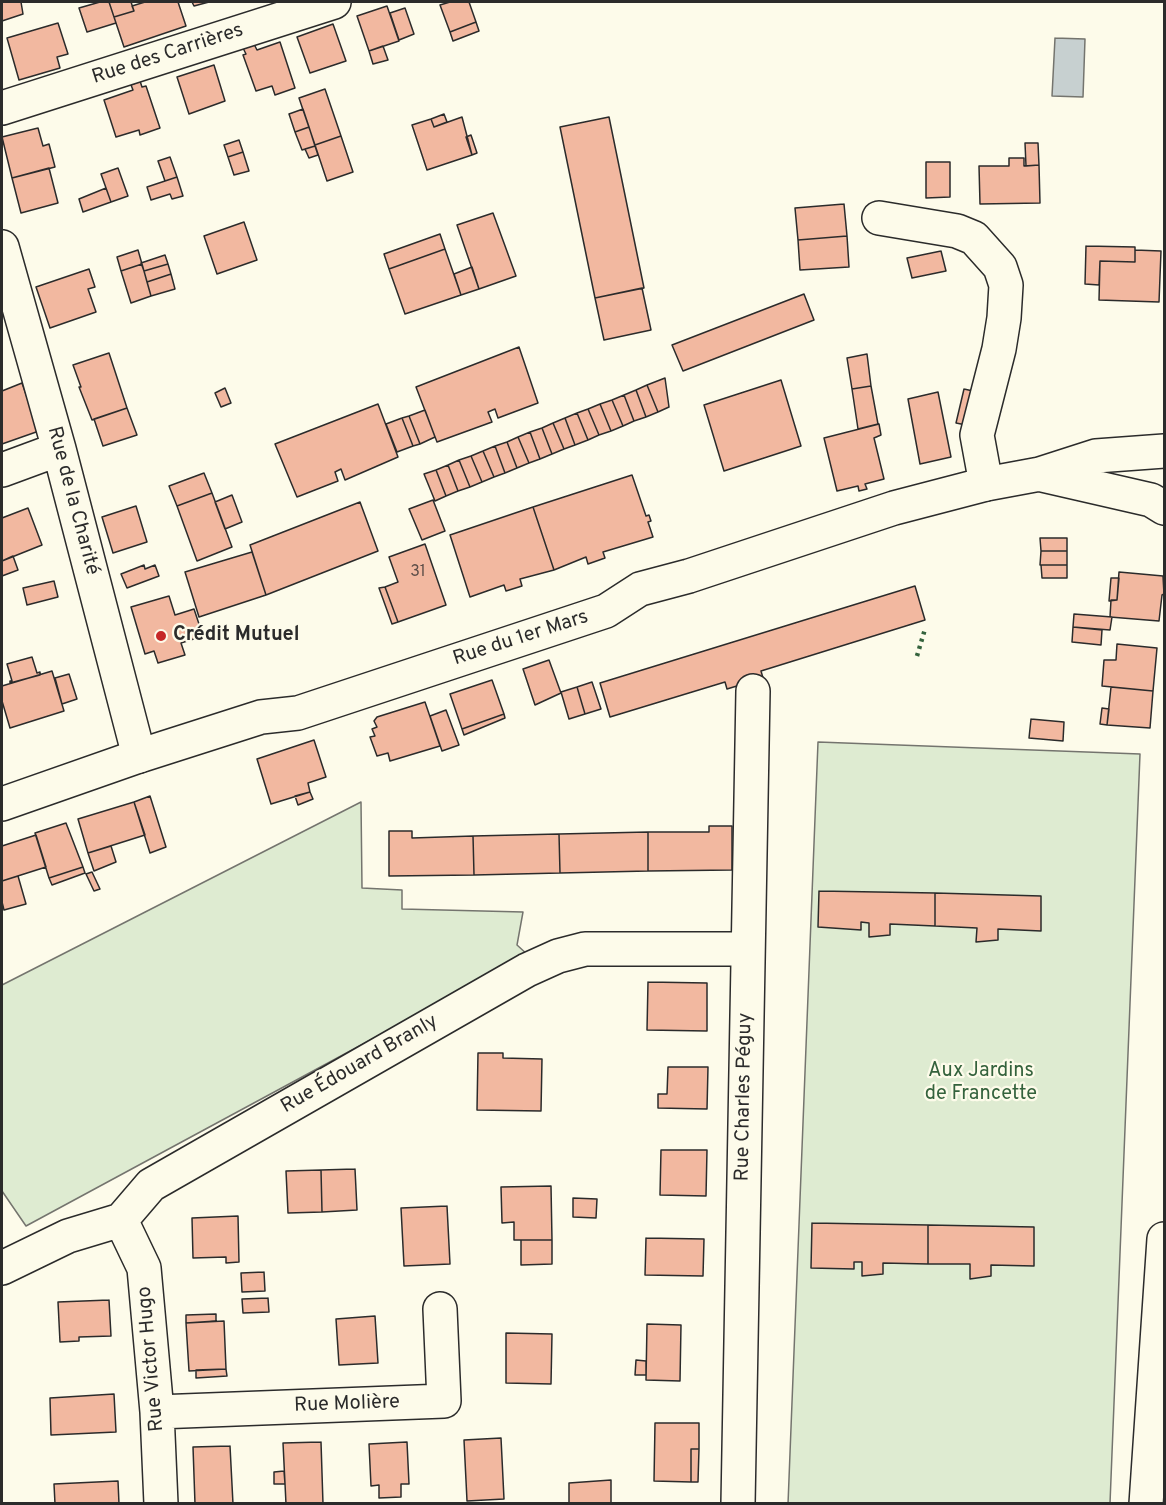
<!DOCTYPE html>
<html>
<head>
<meta charset="utf-8">
<style>
	body { margin:0 }
	#map { position:relative; width:1166px; height:1505px; overflow:hidden; background:#fdfbea; font-family:Overpass,sans-serif }
	canvas { display:block }
	.frame { position:absolute; inset:0; border:3px solid #2b2b2b; pointer-events:none }
</style>
</head>
<body>
<div id="map">
<canvas width="1166" height="1505"></canvas>
<div class="frame"></div>
</div>
<script>
const context = document.querySelector('canvas').getContext('2d');
context.lineJoin = 'round';
function fillPath(path, color) { context.fillStyle = color; context.fill(path, 'evenodd'); }
const poly = rows => new Path2D(rows.map(r => 'M' + r).join(''));
function strokePath(path, color, width, dash) { context.strokeStyle = color; context.lineWidth = width; context.lineCap = dash ? 'butt' : 'round'; context.setLineDash(dash || []); context.stroke(path); }
function write(font, color, halo, rows, align = 'center') {
  context.font = font + ' Overpass,sans-serif'; context.lineWidth = 4.5; context.setLineDash([]); context.textBaseline = 'middle'; context.strokeStyle = halo; context.fillStyle = color; for (const [text, x, y, turn = 0] of rows) {
    context.save(); context.translate(x, y); context.rotate((+turn || 0) * Math.PI / 180); context.textAlign = isNaN(turn) ? turn : align; if (halo) context.strokeText(text, 0, 0); context.fillText(text, 0, 0); context.restore();
  }
}
const green = poly([
	[818,742,1140,754,1110,1503,788,1504,818,742],
	[361,802,362,888,402,890,402,909,523,912,517,945,528,955,26,1226,2,1191,2,985,361,802]
]);
fillPath(green, '#deebd1');
strokePath(green, '#74746e', 1.5);
const water = poly([
	[1055,38,1085,39,1083,97,1052,96,1055,38]
]);
fillPath(water, '#c7d0d0');
strokePath(water, '#74746e', 1.5);
const building = poly([
	[2,2,21,2,23,14,2,21,2,2],
	[100,2,109,2,116,23,87,32,79,8,100,2],
	[109,2,131,2,134,11,114,17,109,2],
	[145,2,178,2,186,26,124,47,114,17,134,11,132,6,145,2],
	[192,2,209,2,194,6,192,2],
	[450,2,469,2,476,22,450,32,440,5,450,2],
	[387,6,399,41,369,51,357,16,387,6],
	[405,8,414,34,399,40,390,13,405,8],
	[476,22,479,31,453,41,450,32,476,22],
	[58,23,68,54,57,57,60,68,19,80,7,38,58,23],
	[333,24,346,61,310,73,297,37,333,24],
	[280,42,295,88,275,95,272,86,256,91,243,55,246,54,243,48,254,44,257,50,280,42],
	[383,46,388,60,373,64,369,51,383,46],
	[214,65,225,101,189,114,177,77,214,65],
	[140,81,142,87,146,86,160,128,140,135,139,130,116,137,104,100,133,90,131,85,140,81],
	[325,89,341,136,315,145,299,98,325,89],
	[303,109,309,127,295,132,289,114,303,109],
	[444,114,447,122,434,127,431,119,444,114],
	[462,117,472,155,427,170,412,125,431,119,434,127,462,117],
	[609,117,644,288,595,298,560,127,609,117],
	[309,127,315,146,302,150,295,132,309,127],
	[38,128,43,146,49,144,55,167,12,178,2,137,38,128],
	[471,135,477,153,472,155,466,137,471,135],
	[341,136,353,172,327,181,315,145,341,136],
	[239,140,243,152,228,157,224,145,239,140],
	[1025,143,1038,143,1039,165,1026,166,1025,143],
	[315,146,318,155,309,158,305,149,315,146],
	[243,152,249,171,234,175,228,157,243,152],
	[170,157,177,177,165,181,158,161,170,157],
	[1009,158,1024,158,1024,166,1039,165,1040,203,980,204,979,166,1009,166,1009,158],
	[926,162,950,162,950,197,926,198,926,162],
	[49,168,58,203,21,213,12,178,49,168],
	[118,168,128,196,111,202,101,174,118,168],
	[177,177,183,196,172,199,170,194,151,200,147,187,177,177],
	[106,188,111,202,83,212,79,199,106,188],
	[844,204,847,236,798,240,795,208,844,204],
	[493,213,516,276,479,289,457,225,493,213],
	[244,222,257,260,217,274,204,236,244,222],
	[440,234,445,249,389,269,384,254,440,234],
	[847,236,849,267,800,270,798,240,847,236],
	[1086,246,1135,247,1135,262,1100,261,1099,285,1085,284,1086,246],
	[445,249,461,295,405,314,389,269,445,249],
	[138,250,142,264,121,271,117,257,138,250],
	[1135,250,1161,251,1159,302,1099,300,1100,261,1135,262,1135,250],
	[941,251,946,271,912,278,907,258,941,251],
	[165,255,168,264,144,271,141,263,165,255],
	[142,264,151,296,131,303,121,271,142,264],
	[168,264,171,274,147,282,144,271,168,264],
	[472,267,479,289,461,295,454,274,472,267],
	[89,269,95,287,88,289,96,312,50,328,36,287,89,269],
	[171,274,175,289,151,296,147,282,171,274],
	[642,288,651,330,604,340,595,298,642,288],
	[804,294,814,320,683,371,672,345,804,294],
	[519,347,538,403,498,418,495,409,488,412,492,422,437,442,416,387,519,347],
	[109,353,127,408,92,420,79,387,81,387,73,365,109,353],
	[867,354,871,386,852,389,847,358,867,354],
	[665,378,669,407,658,412,647,385,665,378],
	[781,380,801,446,724,471,704,405,781,380],
	[22,383,39,431,2,444,2,391,22,383],
	[647,385,658,412,646,417,636,390,647,385],
	[871,386,878,424,858,429,852,389,871,386],
	[225,388,231,403,221,407,215,393,225,388],
	[964,389,973,391,966,425,956,423,964,389],
	[636,390,646,417,634,421,624,395,636,390],
	[938,392,951,457,920,464,908,399,938,392],
	[624,395,634,421,623,426,612,400,624,395],
	[612,400,623,426,611,431,600,404,612,400],
	[378,404,398,457,345,480,341,469,335,472,338,481,297,497,275,444,378,404],
	[600,404,611,431,599,435,588,409,600,404],
	[127,408,137,435,103,446,94,419,127,408],
	[588,409,599,435,588,440,577,413,588,409],
	[425,410,435,437,420,444,409,416,425,410],
	[577,413,588,440,575,445,565,418,577,413],
	[409,416,420,444,413,446,402,418,409,416],
	[402,418,413,446,397,452,386,424,402,418],
	[565,418,575,445,564,449,553,423,565,418],
	[553,423,564,449,552,454,542,428,553,423],
	[879,424,881,435,874,438,884,479,865,484,867,489,859,491,858,486,837,491,824,438,879,424],
	[542,428,552,454,540,459,530,432,542,428],
	[530,432,540,459,529,463,518,437,530,432],
	[518,437,529,463,517,468,507,442,518,437],
	[507,442,517,468,505,473,495,446,507,442],
	[495,446,505,473,494,477,483,451,495,446],
	[483,451,494,477,482,482,471,456,483,451],
	[471,456,482,482,470,487,459,460,471,456],
	[459,460,470,487,458,491,448,465,459,460],
	[448,465,458,491,446,496,436,470,448,465],
	[436,470,446,496,435,501,424,474,436,470],
	[204,473,212,493,177,506,169,486,204,473],
	[632,475,646,516,649,515,651,521,648,522,653,537,603,552,605,558,588,564,586,557,554,570,533,507,632,475],
	[212,493,232,547,197,561,177,506,212,493],
	[232,495,242,522,225,529,215,502,232,495],
	[433,500,445,531,422,540,409,509,433,500],
	[360,502,378,551,266,595,250,545,360,502],
	[136,506,147,542,113,553,102,517,136,506],
	[533,507,554,570,520,579,522,586,506,591,504,585,470,597,450,535,533,507],
	[28,508,42,545,2,561,2,518,28,508],
	[1040,538,1067,538,1067,551,1041,551,1040,538],
	[425,544,446,605,398,622,385,587,398,582,389,557,425,544],
	[1041,551,1067,551,1067,565,1040,565,1041,551],
	[252,552,266,595,199,617,185,572,252,552],
	[13,556,18,570,2,576,2,561,13,556],
	[144,565,145,569,155,565,159,576,127,588,121,574,144,565],
	[1041,565,1067,565,1067,578,1042,578,1041,565],
	[1119,572,1163,576,1164,594,1162,595,1159,621,1110,617,1111,600,1117,600,1119,572],
	[1111,578,1119,578,1117,600,1109,601,1111,578],
	[54,581,58,597,27,605,23,588,54,581],
	[915,586,925,620,761,671,763,678,727,689,725,682,610,717,600,683,915,586],
	[385,587,398,622,392,624,379,588,385,587],
	[169,596,175,615,194,609,203,636,181,643,185,655,158,663,154,651,145,654,131,607,169,596],
	[1074,614,1112,617,1110,630,1073,627,1074,614],
	[1073,627,1102,630,1101,645,1072,642,1073,627],
	[1117,644,1157,648,1153,691,1102,686,1104,660,1116,660,1117,644],
	[32,657,37,673,40,672,40,675,10,683,10,681,12,681,7,664,32,657],
	[549,660,561,693,535,705,523,669,549,660],
	[52,671,64,711,10,728,2,701,2,686,52,671],
	[69,674,77,699,62,704,55,678,69,674],
	[492,680,504,714,462,729,450,694,492,680],
	[592,682,601,709,585,714,577,687,592,682],
	[577,687,585,714,569,719,561,692,577,687],
	[1111,687,1153,691,1150,728,1107,725,1111,687],
	[425,702,440,746,390,761,388,753,377,756,370,737,375,736,372,729,377,727,374,721,377,717,425,702],
	[1102,708,1109,709,1107,725,1100,724,1102,708],
	[446,710,459,745,442,751,430,716,446,710],
	[504,714,505,718,464,735,462,729,504,714],
	[1031,719,1064,722,1063,741,1029,738,1031,719],
	[314,740,326,777,308,783,310,792,271,804,257,759,314,740],
	[310,792,313,799,298,805,295,796,310,792],
	[150,796,166,847,150,853,134,802,150,796],
	[134,802,145,835,88,853,78,819,134,802],
	[66,823,83,867,49,878,35,833,66,823],
	[709,826,732,826,732,870,648,871,648,832,709,832,709,826],
	[389,831,412,831,412,838,473,836,474,875,389,876,389,831],
	[648,832,648,871,560,873,559,834,648,832],
	[559,834,560,873,474,875,473,836,559,834],
	[36,835,46,867,2,881,2,846,36,835],
	[111,846,116,862,94,871,88,853,111,846],
	[83,867,85,873,52,885,49,878,83,867],
	[92,872,100,889,94,891,86,874,92,872],
	[18,876,26,904,4,910,2,902,2,881,18,876],
	[819,891,935,893,935,926,890,924,890,935,869,937,869,923,861,922,861,930,818,927,819,891],
	[935,893,1041,896,1041,931,998,929,998,940,976,942,977,928,935,926,935,893],
	[648,982,707,983,707,1031,647,1030,648,982],
	[478,1053,503,1053,503,1058,542,1059,541,1111,477,1110,478,1053],
	[668,1067,708,1067,707,1109,658,1108,658,1094,667,1094,668,1067],
	[661,1150,707,1150,706,1196,660,1195,661,1150],
	[355,1169,357,1210,322,1212,321,1170,355,1169],
	[321,1170,322,1212,288,1213,286,1171,321,1170],
	[551,1186,552,1240,514,1240,514,1222,502,1223,501,1187,551,1186],
	[573,1198,597,1199,596,1218,573,1217,573,1198],
	[447,1206,450,1264,404,1266,401,1208,447,1206],
	[238,1216,239,1262,226,1263,226,1257,193,1258,192,1218,238,1216],
	[812,1223,928,1225,928,1264,883,1263,883,1274,862,1276,862,1262,854,1262,854,1269,811,1268,812,1223],
	[928,1225,1034,1227,1034,1266,991,1265,991,1276,970,1279,970,1264,928,1264,928,1225],
	[646,1238,704,1239,703,1276,645,1275,646,1238],
	[521,1240,552,1240,552,1264,521,1265,521,1240],
	[264,1272,265,1291,242,1292,241,1273,264,1272],
	[268,1298,269,1312,243,1313,242,1299,268,1298],
	[109,1300,111,1336,79,1337,79,1341,60,1342,58,1302,109,1300],
	[216,1314,216,1321,186,1323,186,1315,216,1314],
	[375,1316,378,1363,339,1365,336,1319,375,1316],
	[224,1321,226,1369,189,1371,186,1323,224,1321],
	[647,1324,681,1325,680,1381,646,1380,647,1324],
	[506,1333,552,1334,551,1384,506,1383,506,1333],
	[636,1360,646,1361,646,1375,635,1375,636,1360],
	[226,1369,227,1376,196,1378,196,1370,226,1369],
	[114,1394,116,1432,51,1435,50,1398,114,1394],
	[655,1423,699,1423,699,1449,691,1449,691,1482,654,1481,655,1423],
	[501,1438,504,1499,467,1501,464,1440,501,1438],
	[321,1442,323,1504,286,1504,283,1443,321,1442],
	[407,1442,409,1484,401,1484,401,1497,379,1498,379,1485,371,1486,369,1444,407,1442],
	[230,1446,233,1504,195,1504,193,1447,230,1446],
	[691,1449,699,1449,698,1482,691,1482,691,1449],
	[284,1471,285,1484,274,1484,274,1472,284,1471],
	[611,1480,611,1503,569,1504,569,1483,611,1480],
	[118,1481,119,1504,55,1504,54,1484,118,1481]
]);
fillPath(building, '#f2b8a0');
strokePath(building, '#2b2b2b', 1.5);
const minor = poly([
	[2,108,334,2],
	[879,218,957,231,974,238,1000,267,1006,285,1004,318,999,349,977,435,986,484],
	[2,247,59,449,139,756],
	[2,470,59,449],
	[121,1220,144,1268,157,1412,161,1504],
	[2,1268,68,1236,121,1220,151,1185,527,970,558,956,585,949,748,949],
	[157,1412,444,1401,440,1309],
	[738,1504,753,691]
]);
const major = poly([
	[1042,475,1151,500,1164,508],
	[2,804,139,756,261,717,298,713,606,611,640,589,689,576,894,508,986,484,1040,474,1096,456,1164,451],
	[1146,1504,1164,1239]
]);
strokePath(minor, '#2b2b2b', 36);
strokePath(major, '#2b2b2b', 36);
strokePath(minor, '#fdfbea', 33);
strokePath(major, '#fdfbea', 33);
strokePath(poly([
	[917,656,925,629]
]), '#34623c', 4.5, [3, 4.5]);
for (const [x, y, r, color] of [
	[161,636,6,"#c62828"]
]) { const dot = new Path2D(); dot.arc(x, y, r, 0, 2 * Math.PI); context.fillStyle = color; context.fill(dot); strokePath(dot, '#fdfbea', 2); }
write('16px', '#5d4e48', null, [
	["31",418,573]
]);
write('20px', '#2b2b2b', '#fdfbea', [
	["Rue des Carrières",168,55,-18],
	["Rue de la Charité",72,501,75],
	["Rue du 1er Mars",521,639,-18],
	["Rue Édouard Branly",360,1065,-30],
	["Rue Charles Péguy",745,1097,-89],
	["Rue Victor Hugo",152,1359,-95],
	["Rue Molière",347,1405,-2]
]);
write('bold 20px', '#2b2b2b', '#fdfbea', [
	["Crédit Mutuel",173,636]
], 'left');
write('20px', '#34623c', '#fdfbea', [
	["Aux Jardins",981,1072],
	["de Francette",981,1095]
]);
</script>
</body>
</html>
